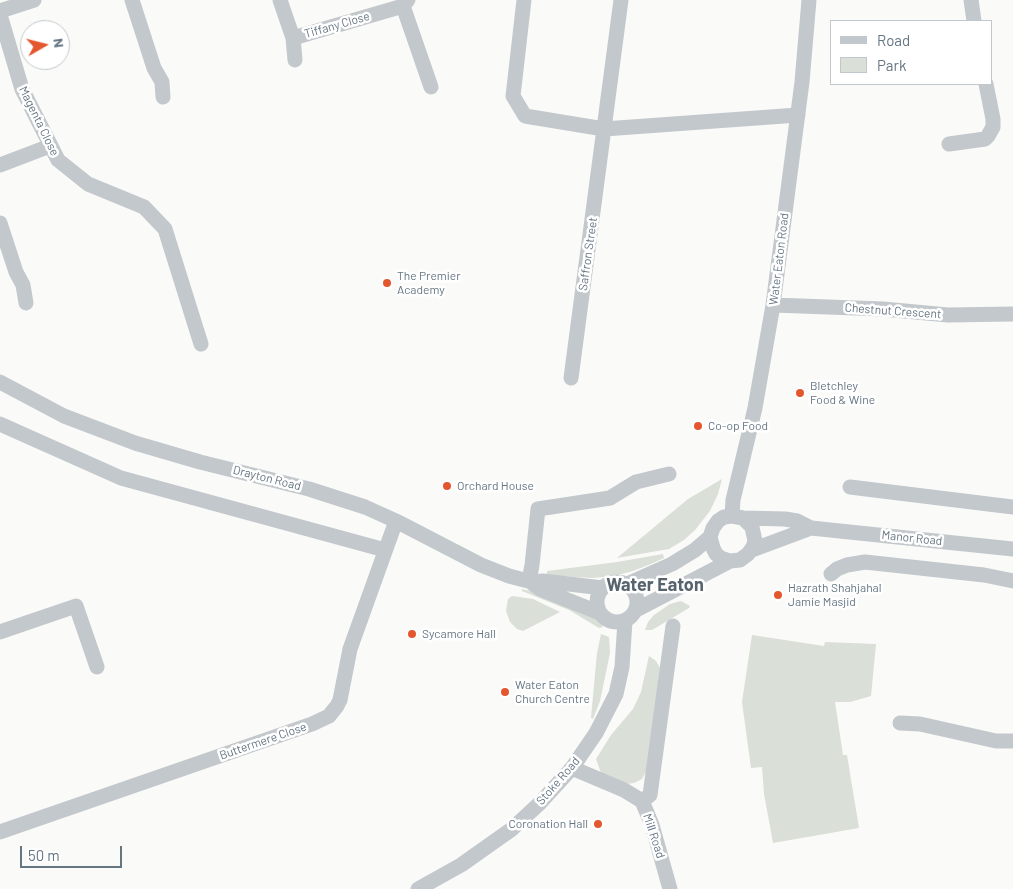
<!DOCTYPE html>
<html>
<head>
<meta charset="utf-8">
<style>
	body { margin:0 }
	#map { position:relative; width:1013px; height:889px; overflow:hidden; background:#fafaf8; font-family:Barlow,sans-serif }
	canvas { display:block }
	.legend { position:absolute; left:830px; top:20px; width:162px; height:65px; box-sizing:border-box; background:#fff; border:1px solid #c1c8cd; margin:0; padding:6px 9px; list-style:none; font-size:15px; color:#657683 }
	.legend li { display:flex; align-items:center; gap:10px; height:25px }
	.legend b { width:25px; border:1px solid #c1c8cd }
	.north { position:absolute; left:20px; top:20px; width:50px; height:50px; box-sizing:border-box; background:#fff; border:1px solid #c1c8cd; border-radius:50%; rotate:82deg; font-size:14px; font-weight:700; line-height:20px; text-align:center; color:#657683 }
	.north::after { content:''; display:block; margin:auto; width:18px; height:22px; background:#e4572e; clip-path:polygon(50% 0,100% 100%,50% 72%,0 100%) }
	.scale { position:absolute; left:20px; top:846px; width:102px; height:22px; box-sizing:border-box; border:2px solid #657683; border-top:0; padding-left:6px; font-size:15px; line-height:18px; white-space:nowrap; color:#657683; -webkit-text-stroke:4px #fff; paint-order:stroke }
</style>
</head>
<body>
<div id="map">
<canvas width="1013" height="889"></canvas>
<ul class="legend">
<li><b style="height:6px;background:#c3c8cc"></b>Road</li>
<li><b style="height:14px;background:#dadfd7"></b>Park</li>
</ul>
<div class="north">N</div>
<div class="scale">50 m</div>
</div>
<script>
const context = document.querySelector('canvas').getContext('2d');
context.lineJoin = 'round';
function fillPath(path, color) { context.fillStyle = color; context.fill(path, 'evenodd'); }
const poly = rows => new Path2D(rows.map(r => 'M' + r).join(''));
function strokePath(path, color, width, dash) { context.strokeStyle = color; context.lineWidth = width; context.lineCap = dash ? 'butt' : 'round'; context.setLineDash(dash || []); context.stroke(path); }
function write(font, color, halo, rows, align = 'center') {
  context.font = font + ' Barlow,sans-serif'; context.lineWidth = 5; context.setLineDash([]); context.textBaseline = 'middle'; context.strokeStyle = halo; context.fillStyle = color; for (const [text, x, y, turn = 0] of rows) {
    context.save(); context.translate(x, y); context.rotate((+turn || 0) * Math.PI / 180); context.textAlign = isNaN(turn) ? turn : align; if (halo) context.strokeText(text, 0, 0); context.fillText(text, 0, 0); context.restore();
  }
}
fillPath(poly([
	[722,479,718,494,710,511,695,530,684,540,669,549,617,558,688,499],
	[663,554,664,558,651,564,633,571,614,576,593,578,558,576,547,574,547,571,617,562],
	[522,589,546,595,599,619,603,627,599,628,569,610,522,591],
	[512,596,533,599,560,612,523,631,517,629,510,622,506,611,508,599],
	[681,601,690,606,689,608,652,630,645,630,648,622,654,615,670,604],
	[601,634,609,637,610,653,600,701,593,719,591,718,597,653],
	[752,635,824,646,825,642,876,644,871,696,850,702,835,702,843,755,847,755,859,828,773,843,764,794,762,767,751,768,742,702],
	[649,656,656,661,660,668,647,770,642,779,634,783,626,784,601,773,596,759,611,735,633,709,641,692]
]), '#dadfd7');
strokePath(poly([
	[132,0,154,68,162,82,163,97],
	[280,0,293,38,403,6,408,0],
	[524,0,513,96,525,116,604,129,798,115],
	[971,0,974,21],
	[403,6,431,87],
	[0,11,34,0],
	[0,15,22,89,58,160,88,184,144,207,165,229,201,344],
	[293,38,295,60],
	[949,144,985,139,988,136,993,127,993,119,986,84],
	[0,165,50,146],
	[0,223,16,272,23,285,26,303],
	[773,305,883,309,948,315,1013,314],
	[571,378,621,0],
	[0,382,64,416,135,443,200,462,309,489,365,507,396,521,481,565,509,576,532,582,543,581,603,588],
	[0,424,121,478,385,550],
	[850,487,1013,507],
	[732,516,733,500,755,408,773,305,802,82,809,0],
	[743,518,785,519,797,521,811,528],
	[752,550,811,528,1013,549],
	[831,574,837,569,847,565,865,562,984,575,1013,581],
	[529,581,532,565,538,509,610,498,636,482,669,474],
	'597 602a20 20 0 1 1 40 0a20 20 0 1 1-40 0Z',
	[533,584,540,589,600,613],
	[627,584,672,564,695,550,710,537],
	[636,610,730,561,740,560,748,554,753,547,755,541,752,527,743,518,732,516,724,517,718,521,713,528,710,537,713,548,716,554,721,558,730,561],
	[0,632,76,606,97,667],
	[900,723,920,724,996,741,1013,741],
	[572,768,624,790,642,801,652,825,670,889],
	[642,801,650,795,673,626],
	[0,832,312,724,329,716,337,706,340,700,350,649,396,521],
	[418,889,461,865,512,829,540,803,572,768,596,733,616,694,622,667,625,621]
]), '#c3c8cc', 15);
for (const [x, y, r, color] of [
	[387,283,5,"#e4572e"],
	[800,393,5,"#e4572e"],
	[698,426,5,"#e4572e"],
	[447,486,5,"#e4572e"],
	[778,595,5,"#e4572e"],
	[412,634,5,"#e4572e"],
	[505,692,5,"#e4572e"],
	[598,824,5,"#e4572e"]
]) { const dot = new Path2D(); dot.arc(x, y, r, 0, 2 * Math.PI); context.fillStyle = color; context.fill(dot); strokePath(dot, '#fff', 2); }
write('12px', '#657683', '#fff', [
	["Tiffany Close",337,25,-16],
	["Magenta Close",39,121,64],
	["Saffron Street",588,254,-82],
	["Water Eaton Road",779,259,-83],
	["Chestnut Crescent",893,311,4],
	["Drayton Road",267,478,14],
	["Manor Road",912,538,6],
	["Buttermere Close",263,741,-19],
	["Stoke Road",558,781,-49],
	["Mill Road",654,836,72]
]);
write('12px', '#657683', '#fff', [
	["The Premier",397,276],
	["Academy",397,290],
	["Bletchley",810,386],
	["Food & Wine",810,400],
	["Co-op Food",708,426],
	["Orchard House",457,486],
	["Hazrath Shahjahal",788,588],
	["Jamie Masjid",788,602],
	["Sycamore Hall",422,634],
	["Water Eaton",515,685],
	["Church Centre",515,699],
	["Coronation Hall",588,824,"right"]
], 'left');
write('bold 18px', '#57646e', '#fff', [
	["Water Eaton",655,585]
]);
</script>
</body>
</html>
